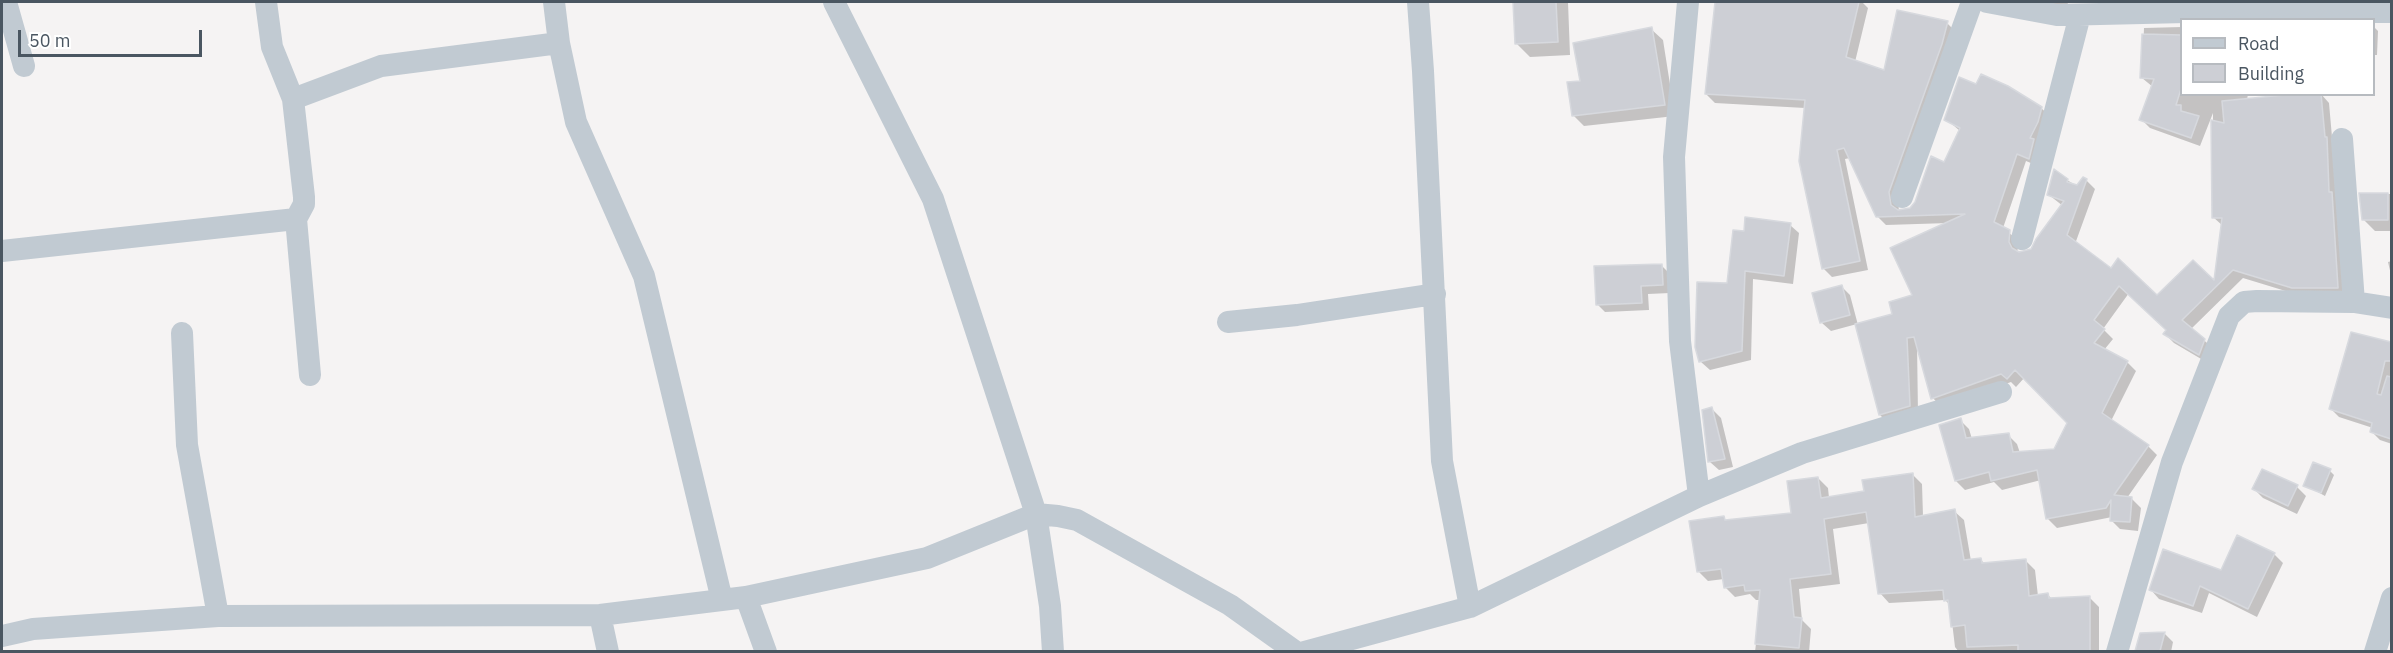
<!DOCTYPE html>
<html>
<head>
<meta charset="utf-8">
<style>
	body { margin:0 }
	#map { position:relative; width:2393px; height:653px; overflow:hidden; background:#f5f3f3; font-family:"IBM Plex Sans",sans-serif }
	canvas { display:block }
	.frame { position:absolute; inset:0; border:3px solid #4a5661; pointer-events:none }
	.legend { position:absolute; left:2180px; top:18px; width:195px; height:78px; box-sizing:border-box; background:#fff; border:2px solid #b7bbc0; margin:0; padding:8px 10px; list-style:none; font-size:18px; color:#4a5661 }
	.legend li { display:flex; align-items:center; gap:12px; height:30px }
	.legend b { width:30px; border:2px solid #b7bbc0 }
	.scale { position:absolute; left:18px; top:30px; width:184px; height:27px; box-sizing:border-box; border:3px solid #4a5661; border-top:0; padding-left:8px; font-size:18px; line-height:21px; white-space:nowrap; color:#4a5661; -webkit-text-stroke:4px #fff; paint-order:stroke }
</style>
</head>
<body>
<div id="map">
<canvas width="2393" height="653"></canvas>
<div class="frame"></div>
<ul class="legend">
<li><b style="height:8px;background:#c1cad2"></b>Road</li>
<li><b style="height:16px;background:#cdcfd5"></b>Building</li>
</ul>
<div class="scale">50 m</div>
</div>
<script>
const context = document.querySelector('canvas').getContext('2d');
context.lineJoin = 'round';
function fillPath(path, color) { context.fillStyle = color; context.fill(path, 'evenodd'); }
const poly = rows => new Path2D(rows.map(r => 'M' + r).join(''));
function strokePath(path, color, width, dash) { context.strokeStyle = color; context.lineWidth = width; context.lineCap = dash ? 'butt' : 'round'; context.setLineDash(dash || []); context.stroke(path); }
fillPath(poly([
	[1515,2,1568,2,1570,55,1530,57,1517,44],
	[1716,2,1862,2,1868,8,1855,62,1885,72,1947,23,1956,32,1898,202,1899,211,1911,209,1945,164,1960,131,1946,119,2041,108,2051,117,2038,166,2026,161,2003,228,2019,241,2017,253,2032,250,2063,206,2049,195,2067,180,2077,186,2086,180,2095,189,2075,244,2111,271,2157,297,2215,283,2223,226,2213,217,2213,113,2200,146,2150,128,2141,119,2153,87,2142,78,2144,28,2182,27,2182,94,2248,94,2247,100,2321,94,2329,103,2346,296,2302,296,2243,278,2191,329,2214,349,2208,363,2174,343,2165,334,2168,330,2129,293,2103,329,2113,339,2104,350,2127,362,2136,371,2111,421,2148,446,2157,455,2127,498,2132,499,2141,508,2138,531,2120,529,2111,520,2112,517,2057,528,2048,519,2041,480,2002,490,1994,482,1965,490,1956,481,1960,420,1969,429,1972,439,2008,435,2017,444,2020,453,2055,451,2069,423,2025,377,2016,387,2011,382,1941,407,1933,398,1917,343,1918,415,1889,424,1880,415,1857,324,1831,331,1822,323,1841,286,1850,295,1858,325,1894,315,1915,296,1949,223,1886,225,1877,216,1850,158,1845,159,1868,270,1832,277,1823,268,1805,108,1715,103,1706,94],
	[2038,2,2068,2,2067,10],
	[2374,27,2378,31,2377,55,2374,55],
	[1651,29,1663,40,1675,116,1584,126,1573,115,1582,82],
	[2361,194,2392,194,2392,231,2375,231,2363,219],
	[1790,225,1799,233,1793,284,1753,279,1751,360,1710,370,1701,362,1745,233],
	[2392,261,2392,279,2388,262],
	[1661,265,1669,273,1670,293,1648,294,1649,310,1605,312,1597,304],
	[2352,334,2392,344,2392,444,2380,440,2371,431,2373,428,2339,417,2331,409],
	[1712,409,1721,418,1733,467,1719,470,1710,462,1704,411],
	[2330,471,2334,475,2325,496,2305,485],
	[1912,474,1922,484,1923,516,1954,511,1964,520,1971,561,1981,560,1985,564,2025,560,2035,570,2038,596,2048,595,2052,599,2089,597,2099,607,2099,652,1959,652,1955,647,1950,605,1945,600,1889,603,1880,593,1869,523,1833,529,1840,584,1799,589,1802,620,1811,629,1809,652,1755,652,1761,600,1756,600,1750,594,1735,597,1725,587,1724,579,1708,581,1699,572,1723,518,1727,521,1792,514,1818,478,1828,488,1829,498,1866,493],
	[2297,487,2306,496,2297,514,2263,498,2254,489],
	[2274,554,2283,563,2257,617,2209,593,2202,613,2159,599,2151,590,2221,572],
	[2164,633,2173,642,2171,652,2137,652,2141,634]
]), '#0003');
const building = poly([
	[1513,2,1556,2,1558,42,1515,44,1513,2],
	[1715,2,1859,2,1846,57,1884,70,1897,10,1948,21,1942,44,1889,192,1891,205,1898,210,1910,208,1915,202,1931,156,1944,162,1960,128,1944,120,1959,77,1976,84,1981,74,2008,86,2042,107,2038,122,2030,138,2034,139,2029,159,2017,154,1994,222,2010,230,2009,242,2012,248,2019,252,2031,249,2036,239,2064,201,2047,195,2054,169,2068,179,2067,182,2077,185,2083,177,2087,179,2067,235,2111,268,2118,258,2157,295,2193,260,2214,280,2222,218,2212,218,2211,120,2224,123,2222,101,2294,94,2321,94,2325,137,2327,137,2329,192,2332,192,2338,288,2292,288,2233,270,2182,320,2205,339,2199,355,2163,334,2166,330,2119,286,2094,320,2105,329,2094,343,2128,361,2102,413,2149,445,2114,495,2132,497,2130,522,2110,521,2111,500,2106,508,2046,519,2037,470,1991,481,1989,472,1955,481,1939,425,1961,418,1966,438,2009,433,2013,452,2054,449,2067,423,2015,370,2007,379,2001,374,1931,399,1914,337,1907,338,1910,406,1879,415,1855,324,1892,314,1889,302,1912,295,1890,248,1965,214,1876,217,1844,148,1837,150,1860,261,1822,269,1799,161,1805,100,1705,94,1715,2],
	[1652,27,1665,105,1572,116,1567,82,1580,81,1573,43,1652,27],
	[2142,34,2181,35,2181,89,2176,105,2181,105,2181,111,2199,116,2191,138,2139,120,2154,79,2140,78,2142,34],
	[2359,193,2388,193,2388,220,2362,220,2359,193],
	[1745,217,1791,223,1784,276,1745,271,1742,351,1699,362,1695,347,1697,282,1727,283,1733,230,1744,231,1745,217],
	[1662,264,1663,285,1641,286,1642,303,1596,305,1594,266,1662,264],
	[1842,285,1850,315,1820,323,1812,293,1842,285],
	[2351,332,2391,342,2391,361,2385,361,2377,394,2381,395,2387,376,2391,377,2391,439,2370,432,2372,423,2329,409,2351,332],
	[1712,407,1725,459,1708,462,1702,410,1712,407],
	[2313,462,2331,469,2321,493,2303,486,2313,462],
	[2262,469,2298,485,2288,506,2252,489,2262,469],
	[1913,473,1915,517,1955,509,1964,560,1981,558,1982,563,2026,559,2029,596,2048,593,2049,598,2090,596,2090,651,2018,651,2018,645,1967,647,1965,625,1951,627,1948,600,1944,601,1943,590,1878,594,1866,512,1824,519,1831,574,1790,579,1794,617,1802,618,1799,648,1755,644,1760,590,1745,591,1744,585,1724,588,1721,569,1697,572,1689,521,1724,516,1725,520,1791,513,1787,481,1818,477,1821,498,1864,491,1862,480,1913,473],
	[2237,535,2275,553,2248,609,2200,586,2193,606,2149,590,2163,549,2221,570,2237,535],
	[2165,632,2160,651,2135,651,2140,633,2165,632]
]);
fillPath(building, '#cdcfd5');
strokePath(building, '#d7d9de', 1.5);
strokePath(poly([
	[6,2,24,66],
	[266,2,272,47,293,99,304,197,304,204,296,219,310,375],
	[554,2,559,43,576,122,644,276,722,600],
	[834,2,933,199,1036,514,1050,606,1053,652],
	[1418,2,1423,71,1442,461,1470,607],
	[1688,2,1674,157,1680,341,1699,496],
	[1987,2,2057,15,2186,12,2392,12],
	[293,99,381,66,559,43],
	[2342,139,2354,302],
	[1902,197,1972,2],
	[2022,239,2080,15],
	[2,251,296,219],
	[1228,322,1297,315,1435,294],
	[182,333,187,445,218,616],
	[746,597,766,652],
	[600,615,608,652],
	[2,636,33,629,218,616,600,615,746,597,927,558,1036,514,1058,516,1077,520,1230,605,1296,652],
	[1304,652,1470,607,1699,496,1802,453,2001,392],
	[2117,652,2172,462,2229,316,2244,302,2257,301,2354,302,2392,308],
	[2375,652,2392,598]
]), '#c1cad2', 22);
</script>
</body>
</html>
